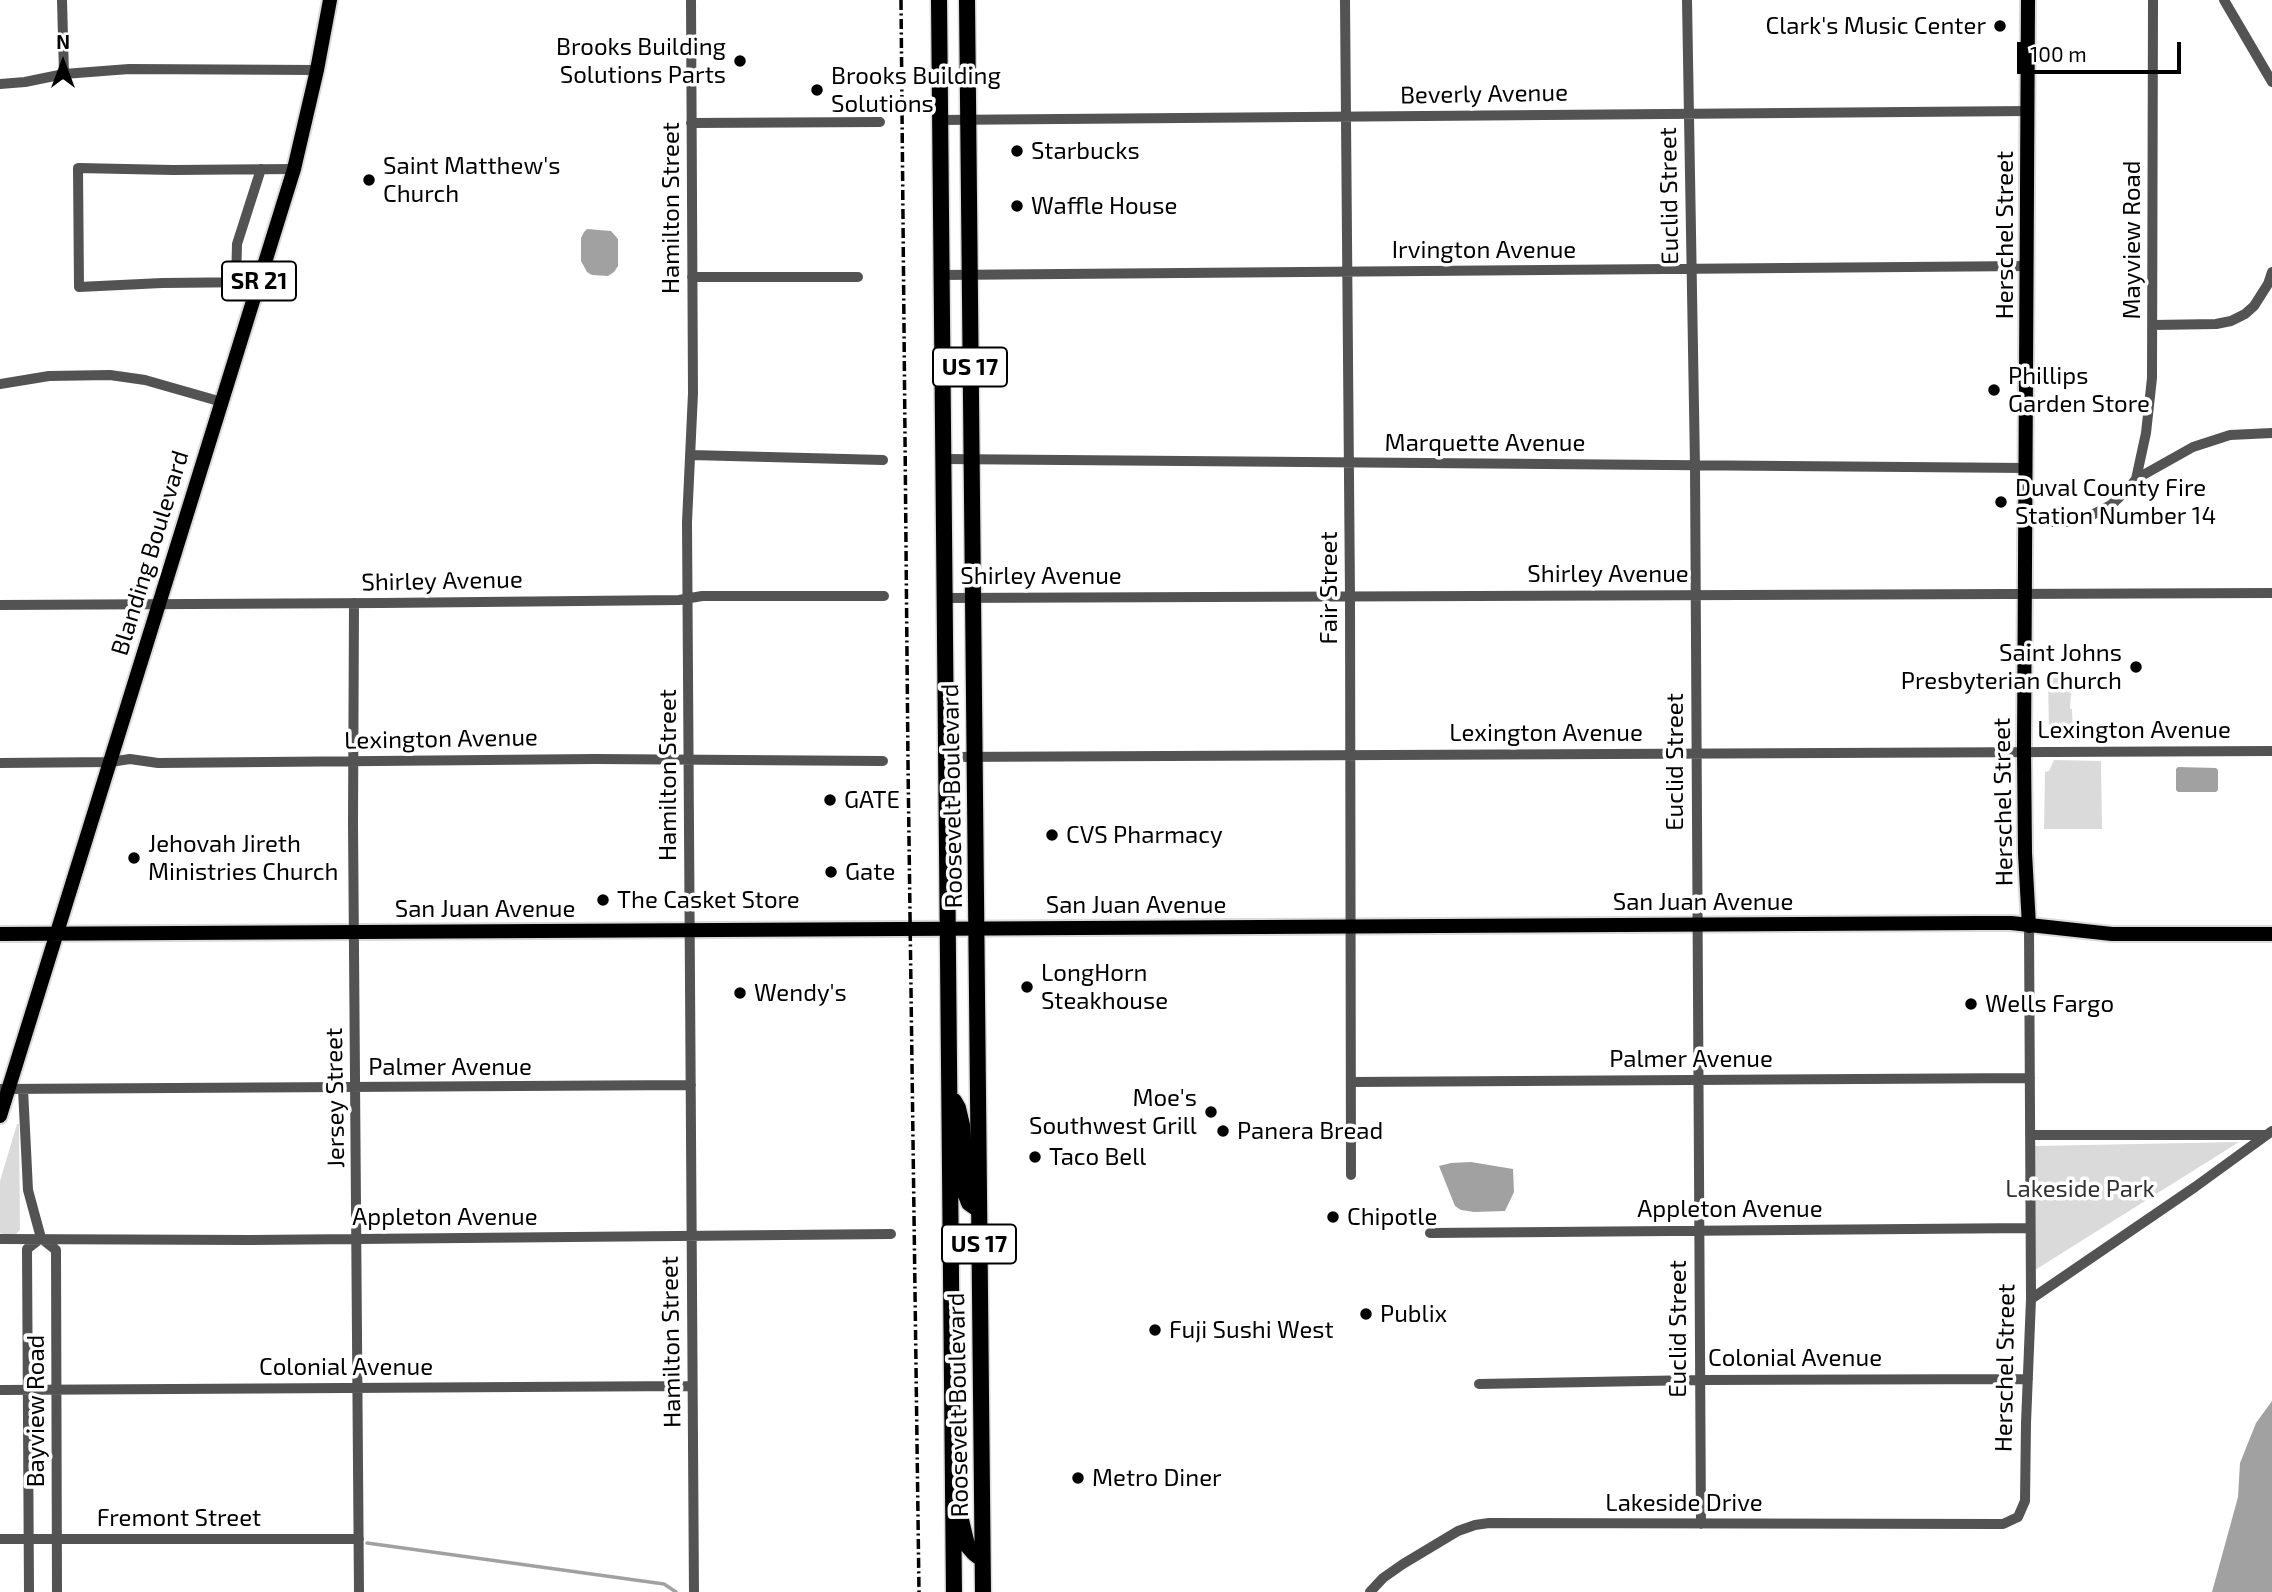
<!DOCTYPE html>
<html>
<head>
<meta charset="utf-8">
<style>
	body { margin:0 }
	#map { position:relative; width:2272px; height:1592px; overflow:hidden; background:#fff; font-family:"Exo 2",sans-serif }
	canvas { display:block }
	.north { position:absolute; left:28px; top:28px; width:70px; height:70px; -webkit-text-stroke:5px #fff; paint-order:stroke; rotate:0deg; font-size:19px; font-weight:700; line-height:28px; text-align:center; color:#000 }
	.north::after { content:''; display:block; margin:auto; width:24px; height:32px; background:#000; clip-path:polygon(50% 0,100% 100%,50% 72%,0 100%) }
	.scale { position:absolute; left:2017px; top:42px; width:164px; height:32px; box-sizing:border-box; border:4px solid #000; border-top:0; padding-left:9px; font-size:21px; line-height:24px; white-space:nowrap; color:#000; -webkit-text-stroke:5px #fff; paint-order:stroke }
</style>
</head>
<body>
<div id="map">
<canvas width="2272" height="1592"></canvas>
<div class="north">N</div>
<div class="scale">100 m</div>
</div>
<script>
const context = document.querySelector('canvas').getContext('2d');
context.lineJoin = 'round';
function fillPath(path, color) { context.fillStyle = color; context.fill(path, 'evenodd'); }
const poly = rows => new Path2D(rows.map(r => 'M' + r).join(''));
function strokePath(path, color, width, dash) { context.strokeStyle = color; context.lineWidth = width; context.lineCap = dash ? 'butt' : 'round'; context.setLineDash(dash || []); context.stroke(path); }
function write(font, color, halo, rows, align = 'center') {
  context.font = font + ' "Exo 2",sans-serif'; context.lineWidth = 7; context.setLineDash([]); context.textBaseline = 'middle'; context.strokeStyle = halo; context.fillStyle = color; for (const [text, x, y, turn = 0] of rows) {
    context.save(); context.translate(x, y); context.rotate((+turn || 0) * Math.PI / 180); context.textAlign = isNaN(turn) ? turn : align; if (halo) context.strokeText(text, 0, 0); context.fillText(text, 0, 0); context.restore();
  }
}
fillPath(poly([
	[2048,678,2072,678,2070,709,2072,709,2073,735,2049,733],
	[2054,760,2101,761,2102,829,2044,829,2045,772,2049,771],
	[17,1124,19,1124,20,1230,16,1234,3,1234,0,1233,0,1181],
	[2239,1142,2035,1270,2035,1146]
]), '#dadada');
fillPath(poly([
	[587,229,611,231,618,239,618,266,614,272,608,276,592,275,587,272,581,261,581,238,584,232],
	[2178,767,2216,768,2218,770,2218,790,2216,792,2178,792,2176,790,2176,769],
	[1471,1162,1513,1169,1514,1192,1505,1211,1474,1212,1461,1210,1455,1206,1439,1166,1451,1163],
	[2272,1401,2272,1592,2212,1592,2238,1497,2240,1463,2256,1423]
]), '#a1a1a1');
strokePath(poly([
	[367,1543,664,1584,676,1592]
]), '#a1a1a1', 3.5);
const major = poly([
	[2028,0,2024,751,2025,853,2029,926],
	[0,934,1981,923,2011,923,2112,934,2272,934],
	[0,1116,294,169,317,70,330,0]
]);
const highway = poly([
	[939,0,954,1592],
	[967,0,983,1592],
	[954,1101,958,1108,962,1125,964,1190,969,1203,979,1210],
	[960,1516,967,1545,974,1553,982,1559]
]);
strokePath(major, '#dbdbdb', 18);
strokePath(highway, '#dbdbdb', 19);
strokePath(poly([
	[62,0,64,74],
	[691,0,693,393,687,522,694,1592],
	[1345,0,1350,595,1351,1175],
	[1687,0,1695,465,1701,1524],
	[2224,0,2272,82],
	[0,84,25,82,64,74,129,69,317,70],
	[940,120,2028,111],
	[691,123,880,122],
	[941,275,2028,266],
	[692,277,858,277],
	[236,282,237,244,261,169],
	[259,282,162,283,79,287,78,168,173,170,294,169],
	[2153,325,2216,324,2231,321,2245,314,2254,306,2268,284,2272,272],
	[0,384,49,376,110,375,145,380,222,402],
	[691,455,883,460],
	[943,459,2027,468],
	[2136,479,2146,433,2152,378,2153,0],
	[2027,522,2067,522,2088,517,2111,505,2129,488,2136,479,2193,447,2230,435,2272,433],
	[945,598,2272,593],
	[354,603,353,823,359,1592],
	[0,605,382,603,679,600,702,596,884,596],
	[946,757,2272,751],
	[0,763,110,762,130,759,158,763,595,759,883,761],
	[1352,1082,2030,1078],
	[0,1089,691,1085],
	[23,1089,28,1190,41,1238,56,1250,57,1592],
	[2030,1135,2265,1135],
	[1430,1233,2030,1228],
	[0,1239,251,1240,891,1234],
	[2031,1299,2195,1187,2272,1131],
	[1479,1384,1699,1380,2028,1379],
	[0,1390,692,1386],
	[0,1539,359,1539],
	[29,1592,27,1249,41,1238],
	[1370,1592,1383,1578,1403,1564,1458,1531,1475,1525,1489,1523,2003,1524,2018,1517,2025,1501,2026,1423,2031,1299,2029,926]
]), '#535353', 10);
strokePath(major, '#000', 14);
strokePath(highway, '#000', 16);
strokePath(poly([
	[901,0,908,763,919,1592]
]), '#000', 3.5, [10, 3.5, 2, 3.5]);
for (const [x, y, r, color] of [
	[2000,26,7,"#000"],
	[740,61,7,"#000"],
	[817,90,7,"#000"],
	[1017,151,7,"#000"],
	[369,180,7,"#000"],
	[1017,206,7,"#000"],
	[1994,390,7,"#000"],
	[2001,502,7,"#000"],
	[2136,667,7,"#000"],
	[830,800,7,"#000"],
	[1052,835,7,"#000"],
	[134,858,7,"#000"],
	[831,872,7,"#000"],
	[603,900,7,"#000"],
	[1027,987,7,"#000"],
	[740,993,7,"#000"],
	[1971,1004,7,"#000"],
	[1211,1112,7,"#000"],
	[1223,1131,7,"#000"],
	[1035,1157,7,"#000"],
	[1333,1217,7,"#000"],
	[1366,1314,7,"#000"],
	[1155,1330,7,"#000"],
	[1078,1478,7,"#000"]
]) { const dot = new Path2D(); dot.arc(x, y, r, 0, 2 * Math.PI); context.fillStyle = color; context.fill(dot); strokePath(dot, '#fff', 2.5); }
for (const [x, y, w] of [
	[259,281,74],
	[970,367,74],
	[979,1244,74]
]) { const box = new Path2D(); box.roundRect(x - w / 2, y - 19.5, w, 39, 5); context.fillStyle = '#fff'; context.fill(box); strokePath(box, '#000', 2); }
write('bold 23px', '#000', null, [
	["SR 21",259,281],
	["US 17",970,367],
	["US 17",979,1244]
]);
write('24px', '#000', '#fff', [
	["Clark's Music Center",1986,26,"right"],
	["Brooks Building",726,47,"right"],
	["Solutions Parts",726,75,"right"],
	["Brooks Building",831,76],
	["Solutions",831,104],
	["Starbucks",1031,151],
	["Saint Matthew's",383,166],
	["Church",383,194],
	["Waffle House",1031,206],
	["Phillips",2008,376],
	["Garden Store",2008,404],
	["Duval County Fire",2015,488],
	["Station Number 14",2015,516],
	["Saint Johns",2122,653,"right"],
	["Presbyterian Church",2122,681,"right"],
	["GATE",844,800],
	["CVS Pharmacy",1066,835],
	["Jehovah Jireth",148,844],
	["Ministries Church",148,872],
	["Gate",845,872],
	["The Casket Store",617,900],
	["LongHorn",1041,973],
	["Steakhouse",1041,1001],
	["Wendy's",754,993],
	["Wells Fargo",1985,1004],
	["Moe's",1197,1098,"right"],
	["Southwest Grill",1197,1126,"right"],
	["Panera Bread",1237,1131],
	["Taco Bell",1049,1157],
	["Chipotle",1347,1217],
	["Publix",1380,1314],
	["Fuji Sushi West",1169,1330],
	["Metro Diner",1092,1478]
], 'left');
write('24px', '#000', '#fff', [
	["Beverly Avenue",1484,94,-1],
	["Euclid Street",1669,196,-91],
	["Hamilton Street",671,208,-90],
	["Herschel Street",2005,235,-90],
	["Mayview Road",2132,240,-90],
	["Irvington Avenue",1484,250],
	["Marquette Avenue",1485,443],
	["Blanding Boulevard",150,553,-73],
	["Shirley Avenue",1608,574],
	["Shirley Avenue",1041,576],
	["Shirley Avenue",442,581,-1],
	["Fair Street",1329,588,-90],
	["Lexington Avenue",2134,730],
	["Lexington Avenue",1546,733],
	["Lexington Avenue",441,739,-1],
	["Euclid Street",1675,762,-90],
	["Hamilton Street",668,775,-90],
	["Roosevelt Boulevard",952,796,-91],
	["Herschel Street",2003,802,-91],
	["San Juan Avenue",1703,902],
	["San Juan Avenue",1136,905],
	["San Juan Avenue",485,909],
	["Palmer Avenue",1691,1059],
	["Palmer Avenue",450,1067],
	["Jersey Street",335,1098,-91],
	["Appleton Avenue",1730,1209],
	["Appleton Avenue",445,1217],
	["Euclid Street",1678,1329,-90],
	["Hamilton Street",671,1342,-91],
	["Colonial Avenue",1795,1358],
	["Colonial Avenue",346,1367],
	["Herschel Street",2005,1368,-89],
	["Roosevelt Boulevard",958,1405,-91],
	["Bayview Road",36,1411,-90],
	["Lakeside Drive",1684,1503],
	["Fremont Street",179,1518]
]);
write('24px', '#313131', '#fff', [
	["Lakeside Park",2080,1189]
]);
</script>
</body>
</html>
